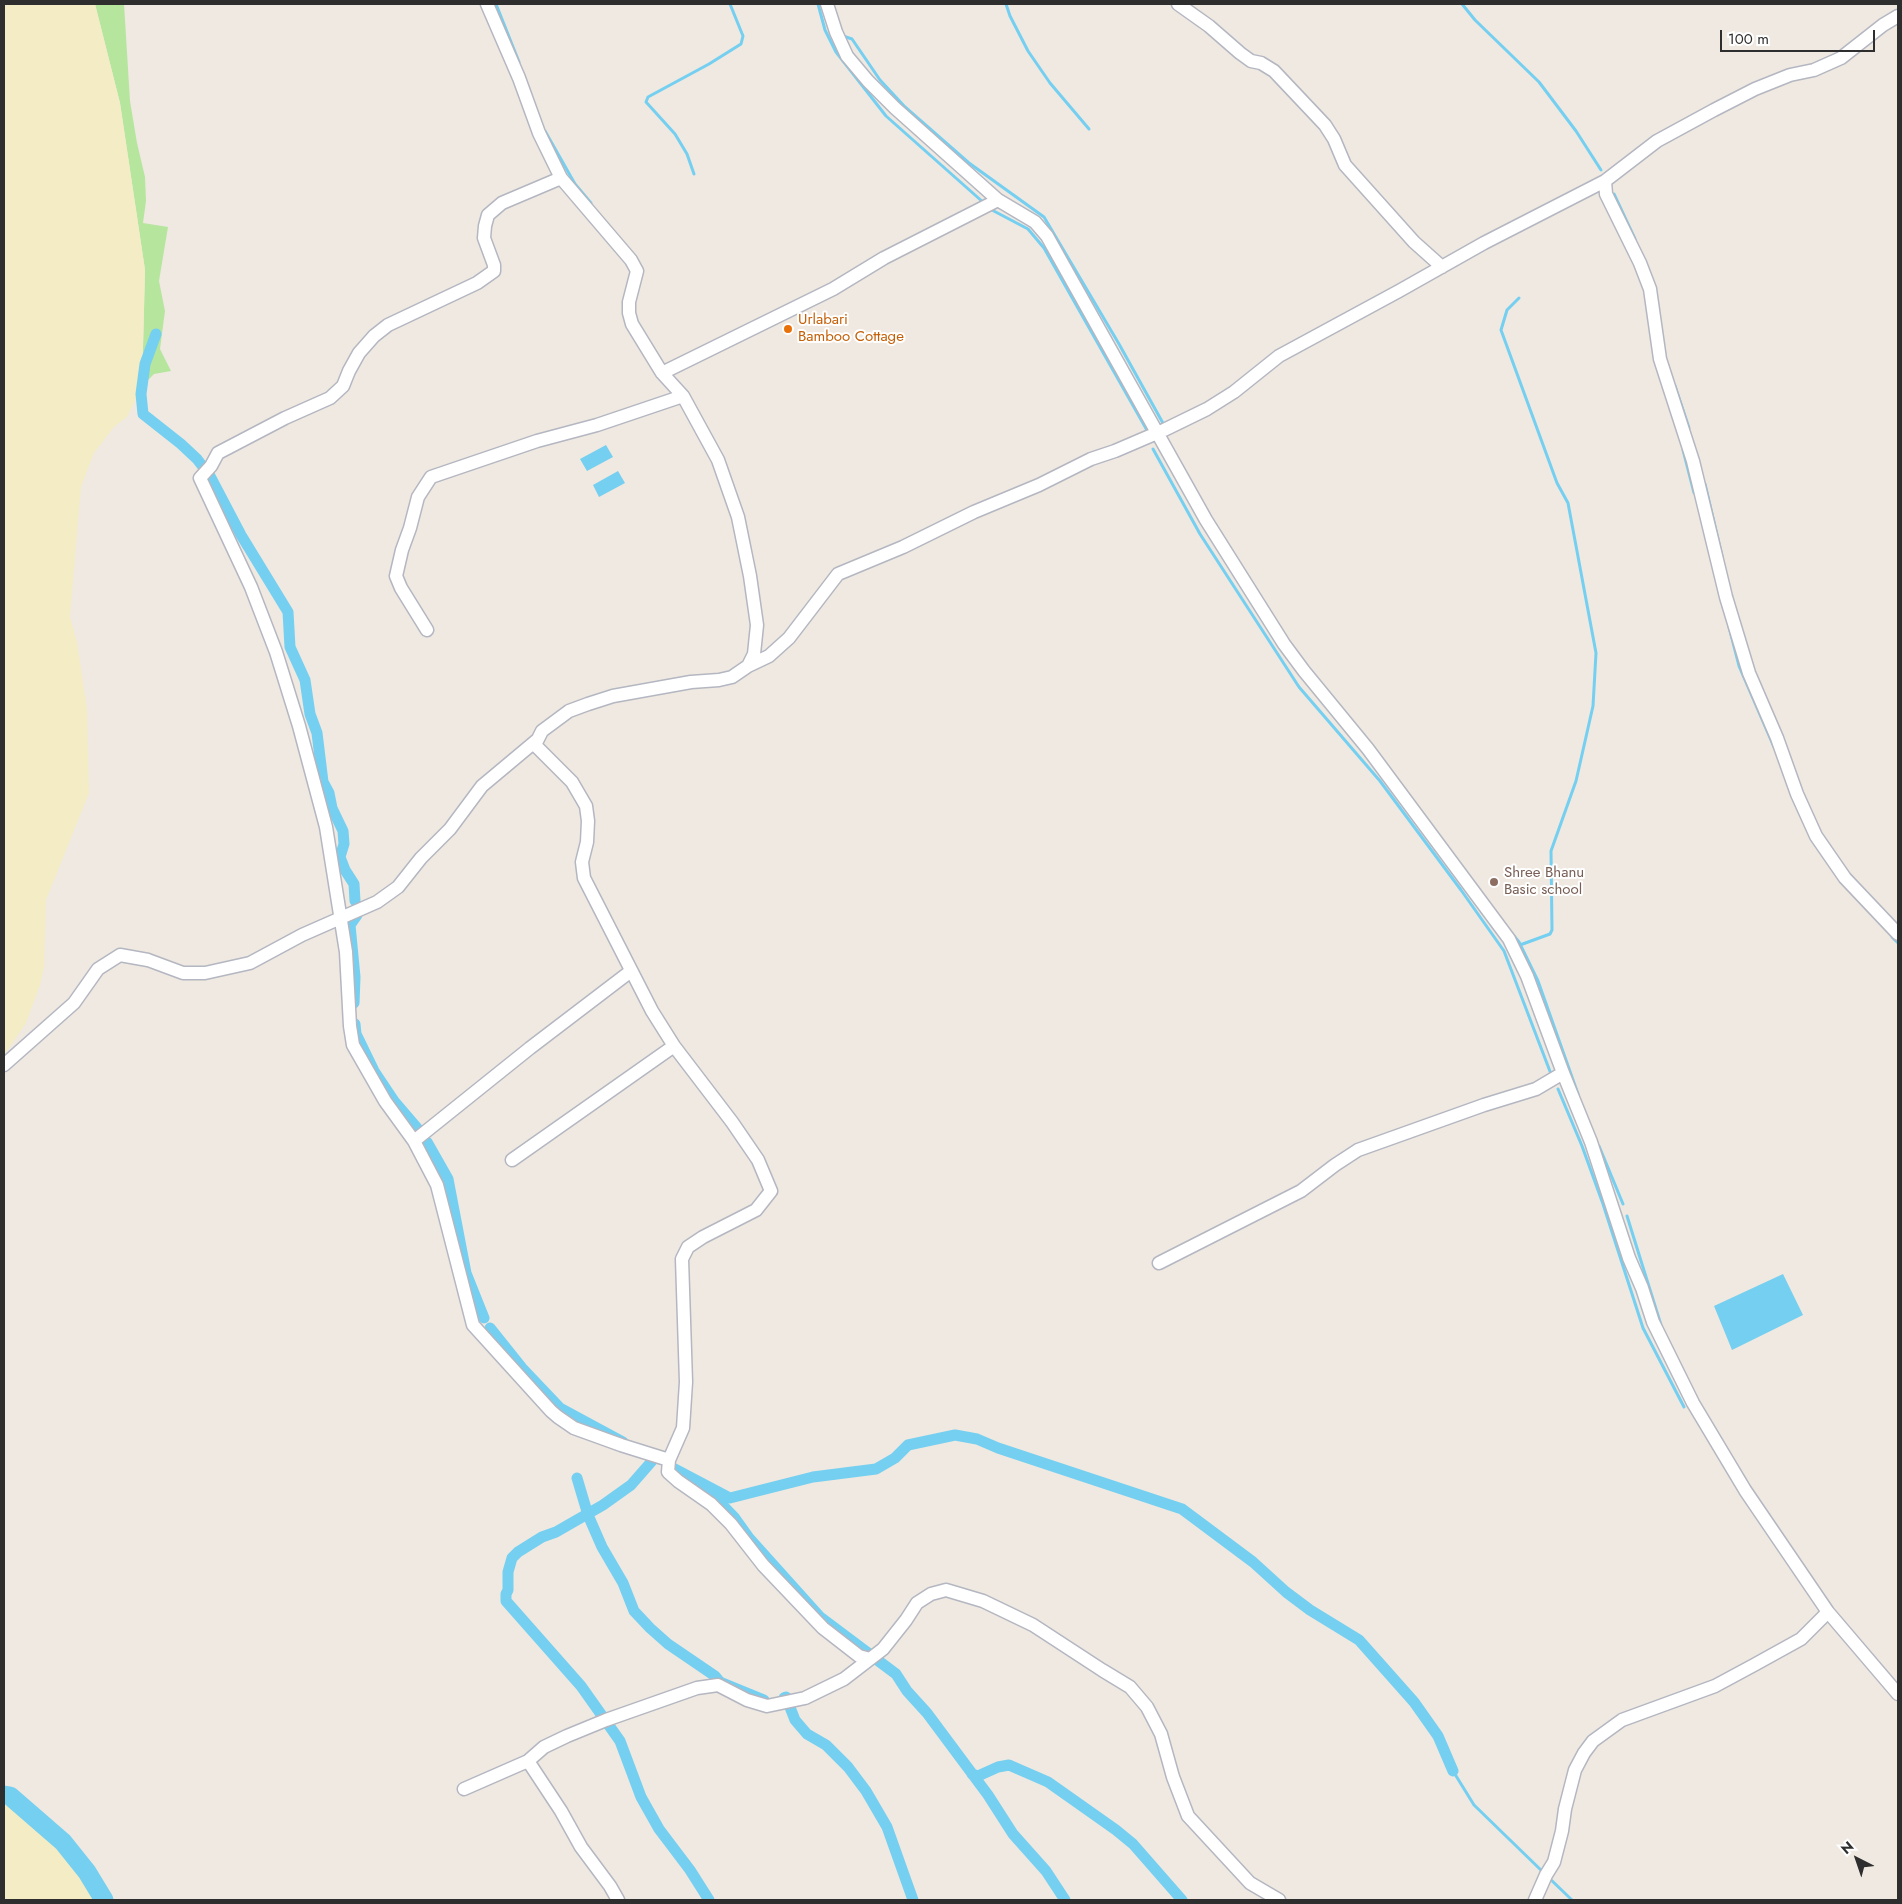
<!DOCTYPE html>
<html>
<head>
<meta charset="utf-8">
<style>
	body { margin:0 }
	#map { position:relative; width:1902px; height:1904px; overflow:hidden; background:#efe9e1; font-family:Jost,sans-serif }
	canvas { display:block }
	.frame { position:absolute; inset:0; border:5px solid #2e2e2e; pointer-events:none }
	.north { position:absolute; left:1832px; top:1834px; width:50px; height:50px; -webkit-text-stroke:4px #fff; paint-order:stroke; rotate:319deg; font-size:14px; font-weight:700; line-height:20px; text-align:center; color:#2e2e2e }
	.north::after { content:''; display:block; margin:auto; width:18px; height:22px; background:#2e2e2e; clip-path:polygon(50% 0,100% 100%,50% 72%,0 100%) }
	.scale { position:absolute; left:1720px; top:30px; width:155px; height:22px; box-sizing:border-box; border:2px solid #2e2e2e; border-top:0; padding-left:6px; font-size:15px; line-height:18px; white-space:nowrap; color:#2e2e2e; -webkit-text-stroke:4px #fff; paint-order:stroke }
</style>
</head>
<body>
<div id="map">
<canvas width="1902" height="1904"></canvas>
<div class="frame"></div>
<div class="north">N</div>
<div class="scale">100 m</div>
</div>
<script>
const context = document.querySelector('canvas').getContext('2d');
context.lineJoin = 'round';
function fillPath(path, color) { context.fillStyle = color; context.fill(path, 'evenodd'); }
const poly = rows => new Path2D(rows.map(r => 'M' + r).join(''));
function strokePath(path, color, width, dash) { context.strokeStyle = color; context.lineWidth = width; context.lineCap = dash ? 'butt' : 'round'; context.setLineDash(dash || []); context.stroke(path); }
function write(font, color, halo, rows, align = 'center') {
  context.font = font + ' Jost,sans-serif'; context.lineWidth = 4; context.setLineDash([]); context.textBaseline = 'middle'; context.strokeStyle = halo; context.fillStyle = color; for (const [text, x, y, turn = 0] of rows) {
    context.save(); context.translate(x, y); context.rotate((+turn || 0) * Math.PI / 180); context.textAlign = isNaN(turn) ? turn : align; if (halo) context.strokeText(text, 0, 0); context.fillText(text, 0, 0); context.restore();
  }
}
fillPath(poly([
	[95,4,124,4,130,101,137,143,145,177,146,201,143,223,168,227,159,281,165,311,160,349,171,371,154,374,142,386,145,270,120,103]
]), '#b6e59e');
fillPath(poly([
	[4,4,95,4,120,103,145,270,142,386,127,417,114,427,94,453,81,487,70,617,77,642,87,709,89,793,46,900,44,968,40,985,26,1023,4,1055],
	[4,1803,19,1811,61,1848,82,1874,97,1900,4,1900]
]), '#f3ecc5');
fillPath(poly([
	[606,445,613,457,587,471,580,459],
	[618,471,625,483,599,497,593,485],
	[1783,1274,1803,1315,1732,1350,1714,1306]
]), '#75cff0');
strokePath(poly([
	[496,4,519,62],
	[818,4,825,30,836,52,886,116,984,203],
	[1006,4,1010,16,1028,51,1050,83,1089,129],
	[1462,4,1475,20,1539,82,1576,131,1601,170],
	[843,36,852,39,880,80,905,107,969,163,1044,217,1119,344,1164,425],
	[545,131,575,184,591,203],
	[694,174,687,154,675,134,646,102,648,97,709,64,741,44,743,36,730,4],
	[1614,194,1635,239],
	[990,209,1028,229,1044,248,1148,432],
	[1519,298,1507,310,1501,330,1557,483,1568,503,1596,653,1593,706,1576,781,1551,851,1552,930,1550,934,1520,945],
	[1675,386,1689,428],
	[1153,449,1200,534,1299,687,1380,781,1461,890,1504,951,1551,1074],
	[1683,450,1694,493],
	[1705,484,1722,556],
	[1729,627,1739,666,1774,747],
	[1514,936,1519,942,1538,981,1578,1094],
	[1892,937,1898,943],
	[1558,1089,1582,1146,1603,1204,1643,1328,1684,1407],
	[1599,1146,1623,1204],
	[1627,1216,1661,1325],
	[1453,1771,1474,1805,1544,1873],
	[1548,1877,1572,1900]
]), '#75cff0', 3);
strokePath(poly([
	[156,334,145,364,141,394,143,414,181,444,197,459,210,476,241,535,288,612,290,647,305,680,310,714,317,733,323,782,329,793,332,808,343,831,344,844,340,857,345,870,354,884,355,901],
	[354,1003,355,977,350,925,357,915],
	[355,1024,356,1034,374,1071,394,1101,418,1129],
	[427,1142,448,1179,466,1273,484,1318],
	[490,1328,522,1368,560,1408,623,1442],
	[652,1461,631,1485,603,1505,556,1532,542,1537,518,1552,512,1558,508,1572,508,1590,506,1594,506,1601,581,1686,620,1741,641,1797,659,1829,690,1870,709,1900],
	[675,1469,730,1498,813,1477,876,1469,895,1458,908,1445,955,1435,977,1439,998,1448,1182,1509,1253,1562,1286,1592,1310,1610,1359,1640,1414,1702,1438,1736,1453,1771],
	[577,1478,588,1515,602,1547,623,1583,634,1611,650,1628,668,1644,715,1676,720,1682,764,1700],
	[709,1491,734,1517,749,1538,820,1617,896,1674,907,1691,927,1713,988,1795,1013,1834,1046,1871,1065,1900],
	[784,1698,786,1697,795,1720,807,1734,826,1745,848,1767,866,1791,887,1827,913,1900],
	[972,1774,978,1776,998,1767,1009,1765,1048,1782,1116,1830,1133,1844,1182,1900]
]), '#75cff0', 11);
strokePath(poly([
	[4,1795,10,1796,63,1842,87,1872,104,1900]
]), '#75cff0', 19);
const minor = poly([
	[487,4,519,78,539,133,561,178,631,260,637,271,629,302,629,313,632,324,662,373,683,396,718,460,738,517,750,576,757,625,754,654,748,666,732,677,719,680,691,682,613,696,588,704,569,711,542,731,535,745,572,782,586,806,588,821,587,842,582,862,584,878,652,1011,674,1046,732,1122,758,1160,771,1191,756,1210,703,1237,688,1247,682,1259,686,1382,683,1428,669,1460,668,1472,678,1481,711,1504,731,1524,763,1565,823,1628,859,1656,870,1659],
	[827,4,836,32,847,56,868,81,895,108,998,200,1035,222,1047,236,1206,520,1284,644,1304,671,1368,749,1509,939,1527,976,1563,1073,1591,1142,1629,1258,1642,1288,1653,1322,1693,1403,1745,1490,1828,1612,1898,1694],
	[1178,4,1209,26,1240,53,1251,61,1261,63,1274,71,1325,125,1334,139,1345,165,1414,242,1442,267],
	[561,178,502,203,488,215,485,226,484,238,494,265,494,271,477,283,388,325,374,336,359,353,349,371,343,386,330,398,285,418,218,453,211,466,200,478,251,587,276,652,299,726,326,827,346,952,350,1026,353,1045,385,1101,414,1141,437,1185,473,1325,551,1411,558,1417,574,1428,621,1445,669,1460],
	[1605,181,1606,194,1640,263,1650,289,1660,359,1693,461,1726,597,1749,673,1777,738,1797,794,1816,836,1845,878,1898,934],
	[662,373,833,289,884,258,998,200],
	[427,630,401,588,396,576,402,550,410,528,418,497,431,477,537,441,597,425,683,396],
	[748,666,769,656,789,638,838,574,903,547,974,512,1039,485,1091,459,1115,451,1164,430,1207,409,1234,392,1279,356,1399,291,1484,243,1605,181,1657,141,1714,110,1755,89,1790,75,1814,70,1841,58,1883,25,1898,16],
	[4,1065,74,1003,98,969,120,955,148,960,183,973,205,973,250,963,302,935,377,902,398,887,421,858,450,829,482,786,537,740],
	[414,1141,530,1048,631,971],
	[512,1160,674,1046],
	[1159,1263,1301,1191,1335,1165,1358,1150,1484,1105,1536,1089,1563,1073],
	[464,1789,528,1761],
	[618,1900,610,1886,581,1847,561,1811,528,1761,544,1747,567,1736,606,1720,697,1688,718,1685,747,1700,767,1706,805,1698,844,1679,883,1649,906,1620,917,1603,931,1594,946,1590,983,1601,1033,1625,1102,1670,1130,1687,1147,1707,1161,1734,1173,1777,1188,1816,1250,1883,1279,1900],
	[1535,1900,1546,1875,1554,1862,1562,1831,1565,1809,1575,1770,1584,1753,1593,1741,1622,1720,1715,1686,1754,1665,1801,1639,1828,1612]
]);
strokePath(minor, '#b4b7c1', 15);
strokePath(minor, '#fff', 12);
for (const [x, y, r, color] of [
	[788,329,5,"#e8710a"],
	[1494,882,5,"#8d6e63"]
]) { const dot = new Path2D(); dot.arc(x, y, r, 0, 2 * Math.PI); context.fillStyle = color; context.fill(dot); strokePath(dot, '#fff', 2); }
write('15px', '#c56008', '#fff', [
	["Urlabari",798,320],
	["Bamboo Cottage",798,337]
], 'left');
write('15px', '#785e54', '#fff', [
	["Shree Bhanu",1504,873],
	["Basic school",1504,890]
], 'left');
</script>
</body>
</html>
